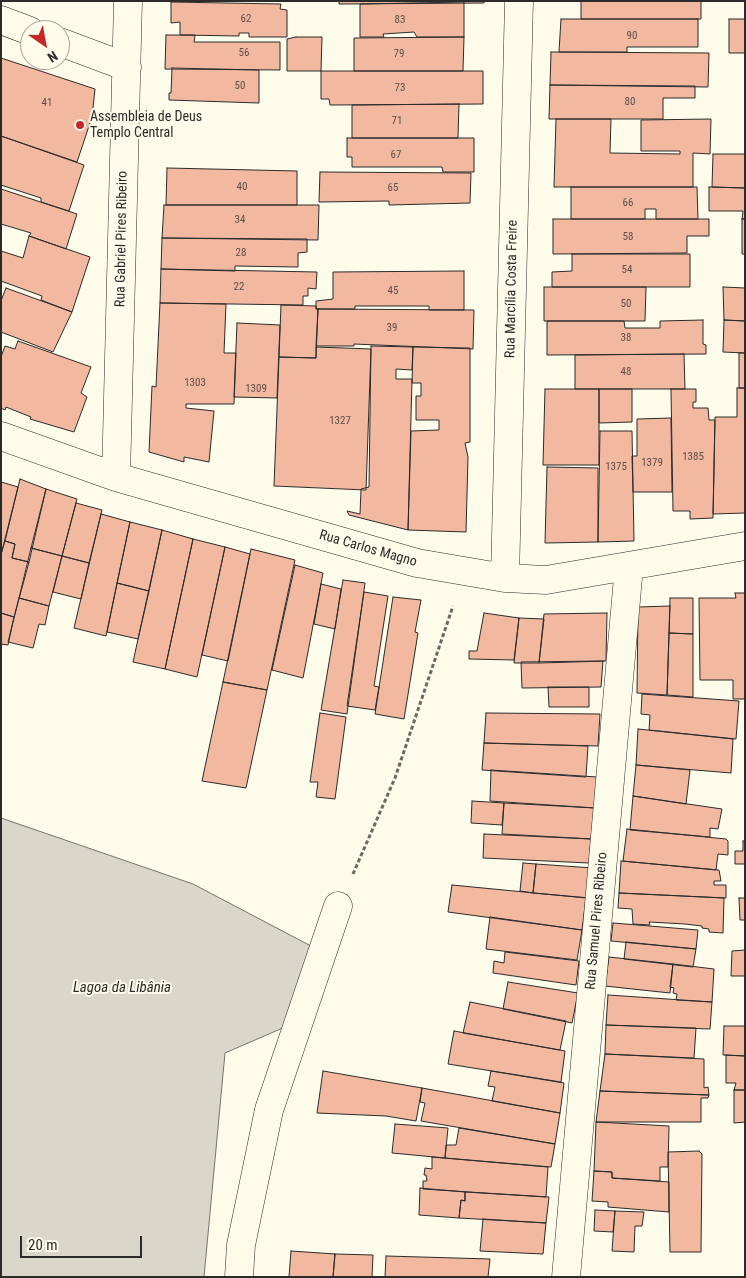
<!DOCTYPE html>
<html>
<head>
<meta charset="utf-8">
<style>
	body { margin:0 }
	#map { position:relative; width:746px; height:1278px; overflow:hidden; background:#fdfbea; font-family:"Roboto Condensed",sans-serif }
	canvas { display:block }
	.frame { position:absolute; inset:0; border:2px solid #2b2b2b; pointer-events:none }
	.north { position:absolute; left:20px; top:20px; width:50px; height:50px; box-sizing:border-box; background:#fdfbea; border:1px solid #a9a89e; border-radius:50%; rotate:147deg; font-size:14px; font-weight:700; line-height:20px; text-align:center; color:#2b2b2b }
	.north::after { content:''; display:block; margin:auto; width:18px; height:22px; background:#c62828; clip-path:polygon(50% 0,100% 100%,50% 72%,0 100%) }
	.scale { position:absolute; left:20px; top:1236px; width:122px; height:22px; box-sizing:border-box; border:2px solid #2b2b2b; border-top:0; padding-left:6px; font-size:15px; line-height:18px; white-space:nowrap; color:#2b2b2b; -webkit-text-stroke:4px #fdfbea; paint-order:stroke }
</style>
</head>
<body>
<div id="map">
<canvas width="746" height="1278"></canvas>
<div class="frame"></div>
<div class="north">N</div>
<div class="scale">20 m</div>
</div>
<script>
const context = document.querySelector('canvas').getContext('2d');
context.lineJoin = 'round';
function fillPath(path, color) { context.fillStyle = color; context.fill(path, 'evenodd'); }
const poly = rows => new Path2D(rows.map(r => 'M' + r).join(''));
function strokePath(path, color, width, dash) { context.strokeStyle = color; context.lineWidth = width; context.lineCap = dash ? 'butt' : 'round'; context.setLineDash(dash || []); context.stroke(path); }
function write(font, color, halo, rows, align = 'center') {
  context.font = font + ' "Roboto Condensed",sans-serif'; context.lineWidth = 4; context.setLineDash([]); context.textBaseline = 'middle'; context.strokeStyle = halo; context.fillStyle = color; for (const [text, x, y, turn = 0] of rows) {
    context.save(); context.translate(x, y); context.rotate((+turn || 0) * Math.PI / 180); context.textAlign = isNaN(turn) ? turn : align; if (halo) context.strokeText(text, 0, 0); context.fillText(text, 0, 0); context.restore();
  }
}
const water = poly([
	[1,818,193,884,311,946,285,1027,225,1053,204,1277,1,1277,1,818]
]);
fillPath(water, '#d8d7c9');
strokePath(water, '#74746e', 1);
const building = poly([
	[339,1,484,1,484,3,339,4,339,1],
	[581,1,701,1,701,19,581,19,581,1],
	[171,2,281,4,280,9,287,10,287,37,249,37,249,33,239,33,239,36,180,35,180,22,171,23,171,2],
	[464,2,464,37,417,37,414,32,383,34,384,37,360,37,360,4,464,2],
	[561,19,698,19,698,47,627,47,627,52,559,52,561,19],
	[729,19,745,19,745,53,729,53,729,19],
	[166,35,195,35,194,42,280,42,280,70,165,69,166,35],
	[296,37,322,37,321,71,287,71,287,39,296,37],
	[464,37,463,71,354,71,354,38,464,37],
	[551,52,709,53,708,87,550,85,551,52],
	[1,58,95,89,92,117,77,162,1,136,1,58],
	[172,68,259,70,259,103,169,100,169,93,171,93,172,68],
	[321,71,483,71,483,104,330,105,329,99,321,99,321,71],
	[550,85,695,86,695,98,663,98,663,119,549,119,550,85],
	[459,104,458,138,352,138,352,105,459,104],
	[556,119,611,119,610,153,680,154,680,151,641,151,641,120,711,119,710,154,693,153,693,187,554,187,556,119],
	[1,136,84,165,69,211,41,202,41,198,1,185,1,136],
	[347,138,474,138,474,172,443,172,442,167,352,167,352,157,347,157,347,138],
	[713,154,745,154,745,188,712,187,713,154],
	[167,168,297,171,297,205,166,205,167,168],
	[320,172,471,173,470,203,389,205,389,201,319,202,320,172],
	[571,187,697,187,698,219,656,219,656,209,645,209,645,219,571,219,571,187],
	[709,187,745,188,745,219,742,219,743,211,709,211,709,187],
	[1,189,77,214,66,249,29,236,31,233,1,224,1,189],
	[164,205,319,205,318,240,162,238,164,205],
	[553,219,709,219,709,236,687,236,687,253,553,254,553,219],
	[742,219,745,219,745,254,742,254,742,219],
	[29,236,90,257,72,312,41,300,42,296,1,281,1,251,23,258,29,236],
	[162,238,307,239,307,252,298,253,298,267,235,266,235,271,161,269,162,238],
	[572,254,690,254,690,287,552,287,552,272,572,271,572,254],
	[161,269,317,272,316,289,308,288,308,296,303,296,303,305,160,303,161,269],
	[464,271,464,310,429,310,429,306,355,306,355,309,316,309,316,301,333,299,333,272,464,271],
	[544,287,646,287,645,321,544,321,544,287],
	[723,287,745,288,745,321,724,320,723,287],
	[6,288,72,312,53,352,1,332,1,301,6,288],
	[160,303,226,304,224,353,236,353,234,404,186,404,186,408,214,411,209,462,184,457,184,462,149,452,152,386,156,387,160,303],
	[281,305,316,306,316,309,318,309,316,358,279,357,281,305],
	[318,309,474,310,473,349,354,344,354,346,316,346,318,309],
	[703,320,703,344,706,345,706,354,547,355,547,321,624,321,625,328,660,328,660,321,703,320],
	[724,320,745,321,745,353,723,352,724,320],
	[237,323,280,325,277,398,234,397,237,323],
	[18,341,91,367,81,393,87,397,74,432,30,419,31,417,6,407,5,410,1,408,1,357,5,346,15,349,18,341],
	[371,346,413,347,412,370,396,369,396,379,412,379,408,530,349,515,347,511,360,514,361,489,369,487,371,346],
	[316,347,371,349,366,490,274,486,279,357,316,358,316,347],
	[413,347,470,348,470,442,465,443,468,457,466,532,408,530,411,431,439,430,439,420,416,420,416,396,421,396,421,383,412,383,413,347],
	[739,353,745,353,745,388,739,388,739,353],
	[684,354,685,389,575,389,575,355,684,354],
	[737,388,745,388,745,513,713,514,715,417,737,417,737,388],
	[545,389,599,389,599,465,543,465,545,389],
	[599,389,632,389,632,422,599,423,599,389],
	[671,389,696,389,696,402,693,402,693,408,708,408,709,420,715,420,713,518,690,519,690,511,673,511,671,389],
	[671,418,672,492,633,492,632,456,637,456,637,419,671,418],
	[600,431,632,431,634,541,598,542,600,431],
	[547,467,598,468,598,542,545,543,547,467],
	[20,479,46,489,29,562,12,558,15,544,5,541,20,479],
	[1,482,18,487,1,555,1,482],
	[46,489,77,499,62,556,31,548,46,489],
	[76,503,102,510,89,563,62,556,76,503],
	[101,514,130,522,106,636,74,628,101,514],
	[130,522,162,530,149,591,117,583,130,522],
	[162,530,193,539,165,669,133,662,162,530],
	[193,539,225,547,197,677,165,669,193,539],
	[5,541,15,544,12,558,29,562,14,617,1,613,1,554,5,541],
	[225,547,250,554,228,661,202,655,225,547],
	[31,548,62,556,49,606,19,598,31,548],
	[251,549,295,560,267,690,223,682,251,549],
	[62,556,89,563,81,599,53,592,62,556],
	[295,565,323,573,303,678,272,670,295,565],
	[343,580,365,583,347,714,321,710,343,580],
	[117,583,149,591,138,639,107,632,117,583],
	[321,584,341,589,335,629,314,624,321,584],
	[364,592,388,596,374,686,379,687,375,710,347,706,364,592],
	[735,593,745,593,745,699,733,699,733,680,700,680,699,598,736,598,735,593],
	[393,597,421,600,415,632,418,633,404,719,375,714,393,597],
	[19,598,49,606,45,625,39,624,33,648,8,642,19,598],
	[670,598,693,598,693,634,669,633,670,598],
	[670,606,667,695,637,693,638,607,670,606],
	[1,613,14,617,8,645,1,644,1,613],
	[484,613,519,618,514,660,469,659,469,651,477,651,484,613],
	[607,613,606,661,539,663,544,614,607,613],
	[519,618,544,619,539,663,514,663,519,618],
	[669,633,693,634,693,697,667,695,669,633],
	[603,661,601,687,522,688,521,662,603,661],
	[223,682,267,690,246,788,202,781,223,682],
	[548,687,589,687,589,707,549,707,548,687],
	[642,694,739,701,736,739,649,730,650,715,641,714,642,694],
	[320,713,346,717,335,799,316,797,318,782,310,782,320,713],
	[486,713,600,714,598,746,484,743,486,713],
	[638,729,733,739,731,773,636,765,638,729],
	[484,743,588,746,586,777,482,770,484,743],
	[636,765,690,770,686,804,633,796,636,765],
	[491,770,597,777,595,808,490,801,491,770],
	[633,796,722,809,718,829,710,828,710,837,630,830,633,796],
	[472,801,504,803,502,825,471,823,472,801],
	[504,803,595,808,592,839,502,834,504,803],
	[627,829,726,839,728,841,728,855,718,854,716,870,623,861,627,829],
	[484,834,591,839,589,863,483,858,484,834],
	[743,841,745,841,745,864,735,864,735,851,743,851,743,841],
	[621,861,719,870,721,881,714,881,714,885,726,885,726,898,619,893,621,861],
	[523,863,536,864,533,893,520,891,523,863],
	[536,864,593,868,590,898,533,893,536,864],
	[452,885,586,898,582,930,448,912,452,885],
	[619,893,724,898,723,933,709,932,709,929,702,928,702,926,685,924,649,922,650,925,633,924,632,909,618,908,619,893],
	[739,898,745,898,745,920,740,920,739,898],
	[490,917,582,930,577,960,486,949,490,917],
	[613,923,698,930,696,949,611,941,613,923],
	[626,942,696,949,693,967,624,959,626,942],
	[745,950,745,976,731,976,732,951,745,950],
	[505,952,579,961,576,985,493,973,494,961,504,963,505,952],
	[609,957,673,964,670,993,605,986,609,957],
	[673,964,714,969,712,1002,676,1000,677,994,673,993,674,988,670,987,673,964],
	[508,982,578,993,572,1023,503,1009,508,982],
	[608,995,712,1002,710,1029,606,1025,608,995],
	[470,1002,566,1021,560,1050,463,1033,470,1002],
	[606,1025,696,1028,694,1058,605,1054,606,1025],
	[724,1026,745,1026,745,1056,723,1055,724,1026],
	[454,1031,565,1051,561,1082,448,1064,454,1031],
	[605,1054,704,1059,704,1088,708,1087,709,1095,600,1091,605,1054],
	[726,1055,745,1056,745,1090,734,1090,736,1083,726,1083,726,1055],
	[323,1071,422,1088,416,1121,386,1116,317,1113,323,1071],
	[491,1071,564,1083,560,1113,492,1101,495,1087,488,1086,491,1071],
	[422,1088,560,1113,555,1144,421,1121,425,1103,420,1102,422,1088],
	[734,1090,745,1090,745,1122,734,1123,734,1090],
	[600,1091,709,1095,708,1098,701,1098,701,1122,596,1122,600,1091],
	[596,1122,669,1126,668,1167,660,1167,660,1181,612,1178,612,1172,594,1171,596,1122],
	[395,1124,448,1128,445,1158,392,1153,395,1124],
	[459,1128,555,1144,551,1167,445,1158,446,1145,456,1145,459,1128],
	[699,1151,702,1154,701,1252,670,1252,668,1152,699,1151],
	[432,1157,548,1167,546,1197,423,1189,423,1181,427,1181,426,1175,424,1175,425,1168,432,1169,432,1157],
	[594,1171,612,1172,612,1178,669,1182,669,1212,608,1207,608,1202,592,1201,594,1171],
	[420,1188,465,1192,465,1201,461,1200,459,1218,419,1215,420,1188],
	[465,1192,549,1197,546,1223,459,1218,461,1200,465,1201,465,1192],
	[595,1210,615,1211,613,1232,594,1231,595,1210],
	[615,1211,644,1212,642,1226,635,1226,634,1252,612,1251,615,1211],
	[483,1219,546,1223,543,1254,480,1251,483,1219],
	[291,1251,335,1254,333,1277,289,1277,291,1251],
	[335,1254,373,1255,372,1277,333,1277,335,1254],
	[386,1256,490,1259,488,1277,385,1277,386,1256]
]);
fillPath(building, '#f2b8a0');
strokePath(building, '#2b2b2b', 1);
const street = poly([
	[1,20,30,31],
	[60,42,127,67],
	[1,436,116,477,417,563,505,578,546,580,745,546],
	[116,477,128,1],
	[505,578,519,1],
	[239,1277,241,1245,269,1110,338,906],
	[566,1277,629,566]
]);
strokePath(street, '#2b2b2b', 29);
strokePath(poly([
	[353,874,395,778,453,606]
]), '#6a6964', 3, [4, 2.5]);
strokePath(street, '#fdfbea', 28);
for (const [x, y, r, color] of [
	[80,125,5,"#c62828"]
]) { const dot = new Path2D(); dot.arc(x, y, r, 0, 2 * Math.PI); context.fillStyle = color; context.fill(dot); strokePath(dot, '#fdfbea', 2); }
write('11px', '#5d4e48', null, [
	["62",246,19],
	["83",400,20],
	["90",632,36],
	["56",244,53],
	["79",399,54],
	["50",240,86],
	["73",400,88],
	["80",630,102],
	["41",47,103],
	["71",397,121],
	["67",396,155],
	["40",242,187],
	["65",393,188],
	["66",628,203],
	["34",240,220],
	["58",628,237],
	["28",241,253],
	["54",627,270],
	["22",239,287],
	["45",393,291],
	["50",626,304],
	["39",392,328],
	["38",626,338],
	["48",626,372],
	["1303",195,383],
	["1309",256,389],
	["1327",340,421],
	["1385",693,457],
	["1379",652,463],
	["1375",616,467]
]);
write('14px', '#2b2b2b', '#fdfbea', [
	["Assembleia de Deus",90,117],
	["Templo Central",90,133]
], 'left');
write('14px', '#2b2b2b', '#fdfbea', [
	["Rua Gabriel Pires Ribeiro",122,239,-89],
	["Rua Marcília Costa Freire",512,289,-89],
	["Rua Carlos Magno",368,549,16],
	["Rua Samuel Pires Ribeiro",597,921,-85]
]);
write('italic 15px', '#2b2b2b', '#fdfbea', [
	["Lagoa da Libânia",122,988]
]);
</script>
</body>
</html>
